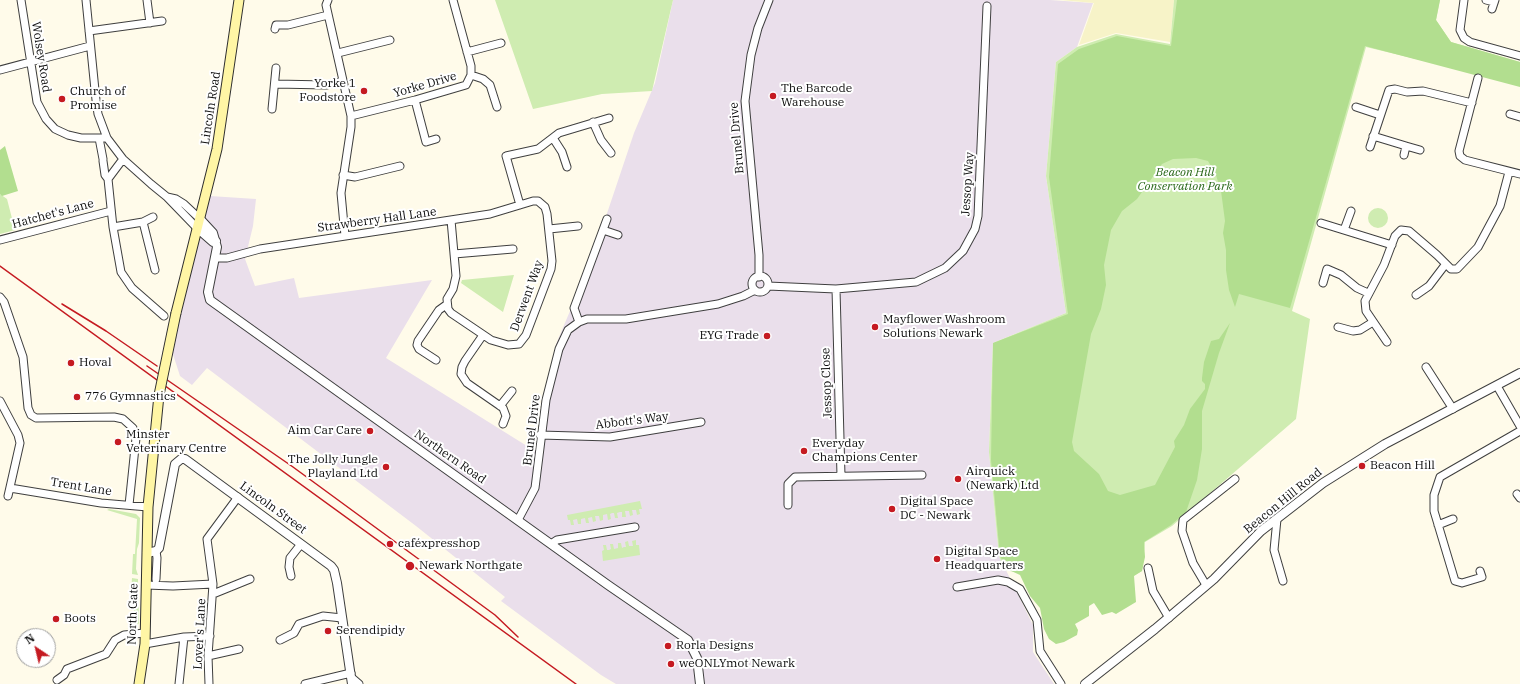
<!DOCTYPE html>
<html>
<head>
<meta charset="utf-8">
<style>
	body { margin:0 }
	#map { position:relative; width:1520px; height:684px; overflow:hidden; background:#fffbea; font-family:"IBM Plex Serif",serif }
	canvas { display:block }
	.north { position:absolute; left:16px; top:628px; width:40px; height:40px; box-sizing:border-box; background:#fff; border:1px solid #9e9e9e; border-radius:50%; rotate:325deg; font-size:11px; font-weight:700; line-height:16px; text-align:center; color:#0c0c0c }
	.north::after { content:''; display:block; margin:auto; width:14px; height:18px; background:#c51a21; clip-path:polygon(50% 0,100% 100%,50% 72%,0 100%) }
</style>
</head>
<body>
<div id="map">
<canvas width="1520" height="684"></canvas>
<div class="north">N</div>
</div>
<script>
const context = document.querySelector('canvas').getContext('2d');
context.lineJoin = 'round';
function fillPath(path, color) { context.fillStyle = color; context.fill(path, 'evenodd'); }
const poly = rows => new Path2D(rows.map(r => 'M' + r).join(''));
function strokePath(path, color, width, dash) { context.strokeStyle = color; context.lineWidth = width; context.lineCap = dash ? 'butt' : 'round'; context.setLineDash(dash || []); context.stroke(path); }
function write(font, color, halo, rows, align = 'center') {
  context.font = font + ' "IBM Plex Serif",serif'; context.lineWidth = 4; context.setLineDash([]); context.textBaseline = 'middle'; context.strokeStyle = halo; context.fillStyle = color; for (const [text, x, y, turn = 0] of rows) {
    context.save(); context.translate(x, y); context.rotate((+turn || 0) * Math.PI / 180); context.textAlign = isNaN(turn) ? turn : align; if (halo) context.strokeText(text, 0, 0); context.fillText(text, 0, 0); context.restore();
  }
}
fillPath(poly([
	[673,0,1050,0,1093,3,1077,47,1056,62,1046,176,1066,313,993,343,989,452,999,556,1033,625,1033,652,1054,684,616,684,601,675,501,601,505,597,416,526,207,368,192,385,180,376,172,351,210,196,256,199,253,226,245,259,255,286,294,278,299,298,432,280,386,358,535,451,556,344,590,264,634,133,655,83]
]), '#eadfeb');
fillPath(poly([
	[1061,0,1174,0,1170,42,1116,33,1079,45,1094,3]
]), '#f7f3c8');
fillPath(poly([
	[495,0,673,0,652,91,602,94,533,109],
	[1174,0,1440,0,1436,20,1451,42,1520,62,1520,84,1366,47,1292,311,1310,319,1296,419,1172,526,1145,542,1142,571,1133,576,1020,573,1005,570,999,556,989,452,993,343,1066,313,1046,176,1056,62,1077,47,1116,34,1170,44],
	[0,194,7,199,15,230,0,234],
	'1368 218a10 10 0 1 1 20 0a10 10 0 1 1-20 0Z',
	[514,275,503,312,461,283,462,280],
	[640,501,642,509,639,509,640,514,637,515,636,510,632,510,633,515,630,516,629,511,625,511,626,517,622,517,622,512,620,512,617,513,618,518,615,518,614,513,612,513,610,514,611,519,608,520,607,514,603,515,603,520,600,521,599,516,595,516,596,521,593,522,592,517,588,518,589,523,586,523,585,518,581,519,581,524,578,524,577,519,573,520,574,525,571,525,570,520,568,520,567,515],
	[109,509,136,514,140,518,139,543,137,549,136,569,138,575,132,574,133,554,135,554,137,519,107,510],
	[636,540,636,545,639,545,640,555,603,561,602,551,604,550,603,545,606,545,607,550,609,550,611,549,610,544,613,544,614,549,618,548,618,543,621,543,622,548,624,547,626,547,625,542,628,541,629,546,633,546,632,541],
	[132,578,138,579,139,623,137,626,124,629,132,627,136,621,131,593]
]), '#cfecb1');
fillPath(poly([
	[1177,0,1440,0,1436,20,1451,42,1520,62,1520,87,1365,46,1290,308,1239,294,1235,307,1229,290,1226,270,1226,250,1223,233,1225,221,1221,191,1216,175,1208,161,1196,158,1173,159,1162,164,1137,199,1122,211,1111,230,1104,265,1106,285,1101,309,1091,334,1072,442,1074,451,1099,474,1108,491,1120,495,1155,485,1175,447,1174,441,1184,425,1190,409,1205,389,1205,384,1202,381,1202,378,1204,362,1211,341,1219,339,1230,323,1219,353,1202,411,1202,449,1197,480,1186,512,1171,525,1144,542,1145,557,1142,571,1134,576,1136,602,1116,614,1112,612,1102,615,1094,603,1089,606,1089,616,1075,624,1078,630,1077,635,1064,642,1056,644,1049,639,1044,629,1040,608,1030,596,1020,575,1007,569,1000,556,991,460,993,343,1068,314,1049,177,1058,64,1079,49,1117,36,1171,46],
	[5,146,18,191,2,196,0,194,0,150]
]), '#b2de8f');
const minor = poly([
	[21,0,37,102,46,119,55,129,68,135,81,138,107,138],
	[86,0,96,100,98,114,107,138,123,159,151,184,167,197,176,199,184,204,200,219],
	[147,0,150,23],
	[328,0,326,5,351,116,351,127,341,193,345,236],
	[1464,0,1460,30,1464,38,1470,42,1520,56],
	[1486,0,1494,2],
	[1492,9,1495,0],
	[275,29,276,25,288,25,328,15],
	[89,31,162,21],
	[467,52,501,43],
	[338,53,390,40],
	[0,70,90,46],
	[471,75,483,79,490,85,497,107],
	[1478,78,1459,151,1460,156,1465,160,1520,174],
	[275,84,327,85,343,81],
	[415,100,426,142,436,139],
	[1356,107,1380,115],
	[272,109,276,68],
	[1510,114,1520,117],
	[351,116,415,100,466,85,471,75,471,66,453,0],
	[593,122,601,140,611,153],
	[1373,136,1406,146,1404,155],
	[99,138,103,159],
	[553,138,562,152,567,167],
	[1406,146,1420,150],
	[1370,147,1389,90,1395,89,1407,92,1423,91,1472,103],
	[103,161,105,175,108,179,113,227,121,272,132,288,164,316],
	[343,175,355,177,400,166],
	[108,179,123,159],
	[167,197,197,228],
	[520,205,506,156,538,149,559,133,609,118],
	[143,222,153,217],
	[1321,223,1392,245],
	[113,227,143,222,155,270],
	[549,229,578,226],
	[603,230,618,235],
	[1344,230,1351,211],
	[0,240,111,211],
	[454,254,513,249],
	[216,258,227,258,260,249,490,214,533,201,538,201,545,207,547,214,552,261,551,269,526,335,519,344,508,345,491,340,451,313,448,309,447,299,453,289,456,276,451,220],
	'752 284a8 8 0 1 1 16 0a8 8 0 1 1-16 0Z',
	[759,277,759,255,745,101,751,55,758,28,769,0],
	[1323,283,1327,269,1341,275,1357,288,1368,293],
	[768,286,836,289,916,282,945,268,963,251,975,229,978,216,987,6],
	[836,289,841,476],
	[1416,295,1429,286,1445,265],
	[0,297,4,302,23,357,28,408,31,415,36,418,114,417,123,419,133,428,136,438,129,505],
	[579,322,574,308,607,219],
	[1338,327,1353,331,1360,330,1373,322],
	[483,335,465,361,462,367,461,374,467,383,503,408,506,416,503,424],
	[1387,342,1366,311,1365,301,1384,265,1395,236,1401,230,1409,231,1437,255,1451,269,1457,269,1478,247,1500,206,1509,172],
	[436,360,419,349,417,345,418,341,439,310,446,305],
	[1426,367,1453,409],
	[1497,386,1520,426],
	[0,401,18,435,20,443,8,496],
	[500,406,512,391],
	[540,435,610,437,701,422],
	[10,488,101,503,148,507],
	[1517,494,1520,498],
	[788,505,788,484,795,477,922,475],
	[1277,519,1274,550,1283,581],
	[518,520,535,488,546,400,559,349,568,330,579,322,587,319,626,319,718,304,743,296,755,290],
	[1438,525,1453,519],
	[551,544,557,540,635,527],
	[1148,568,1153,591,1169,618],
	[1480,571,1482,577,1462,583,1455,581,1434,511,1434,495,1440,477,1520,431],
	[291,576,289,567,290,558,301,544],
	[156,579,157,558,156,551],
	[146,585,173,586,213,584],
	[1206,585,1193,563,1182,531,1183,520,1235,479],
	[957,587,998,580,1008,582,1020,589,1037,620,1040,651,1061,684],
	[213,594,250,579],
	[280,640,294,633,299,624,323,616,342,618],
	[145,644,184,637,210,636],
	[208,656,239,649],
	[352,678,359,684],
	[57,680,64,675,67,669,106,654,115,640,124,635,145,633],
	[179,684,184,637],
	[209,684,208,656,213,584,207,539,238,497],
	[305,684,351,673]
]);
const tertiary = poly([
	[200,219,213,233,217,247,208,292,210,300,608,585,688,640,697,658,700,684],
	[197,228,213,242,216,241],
	[147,553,156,551,159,548,175,464,181,459,185,459,331,566,334,570,337,583,352,684],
	[1085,684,1155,629,1214,579,1261,531,1323,483,1385,444,1520,373]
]);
const secondary = poly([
	[176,313,217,149,239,0],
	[139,684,145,644,148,507,159,395]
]);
strokePath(minor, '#3f3f3f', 9);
strokePath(tertiary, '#3f3f3f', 10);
strokePath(secondary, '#2e2e2e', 11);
strokePath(minor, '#fff', 7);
strokePath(tertiary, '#fff', 8);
strokePath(secondary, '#fff6a5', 9);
strokePath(poly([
	[0,266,576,684],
	[62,304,106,331,157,366],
	[147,366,293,467,495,615,518,637]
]), '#c51a21', 1.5);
const secondaryBridge = poly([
	[159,395,176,313]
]);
strokePath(secondaryBridge, '#2e2e2e', 11, []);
strokePath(secondaryBridge, '#fff6a5', 9);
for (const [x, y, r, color] of [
	[364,91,4,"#c51a21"],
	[773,96,4,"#c51a21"],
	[62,99,4,"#c51a21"],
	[875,327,4,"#c51a21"],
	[767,336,4,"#c51a21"],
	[71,363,4,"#c51a21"],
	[77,397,4,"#c51a21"],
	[370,431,4,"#c51a21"],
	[118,442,4,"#c51a21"],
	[804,451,4,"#c51a21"],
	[1362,466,4,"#c51a21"],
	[386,467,4,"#c51a21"],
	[958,479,4,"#c51a21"],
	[892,509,4,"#c51a21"],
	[390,544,4,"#c51a21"],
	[937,559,4,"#c51a21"],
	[410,566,5,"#c51a21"],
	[56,619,4,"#c51a21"],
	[328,631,4,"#c51a21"],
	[668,646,4,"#c51a21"],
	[671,664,4,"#c51a21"]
]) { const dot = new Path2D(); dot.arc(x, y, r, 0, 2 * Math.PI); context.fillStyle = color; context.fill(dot); strokePath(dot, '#fff', 1.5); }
write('12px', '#0c0c0c', '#fff', [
	["Wolsey Road",41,57,81],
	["Yorke Drive",425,85,-16],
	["Lincoln Road",211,108,-81],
	["Brunel Drive",737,138,-95],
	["Jessop Way",968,184,-86],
	["Hatchet's Lane",53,214,-15],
	["Strawberry Hall Lane",377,220,-8],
	["Derwent Way",527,296,-70],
	["Jessop Close",827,383,-92],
	["Abbott's Way",632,421,-7],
	["Brunel Drive",532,430,-83],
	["Northern Road",450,457,35],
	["Trent Lane",81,487,9],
	["Beacon Hill Road",1283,501,-39],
	["Lincoln Street",273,508,36],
	["North Gate",133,614,-88],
	["Lover's Lane",200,634,-87]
]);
write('12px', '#0c0c0c', '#fff', [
	["Yorke 1",356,84,"right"],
	["Foodstore",356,98,"right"],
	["The Barcode",781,89],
	["Warehouse",781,103],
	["Church of",70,92],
	["Promise",70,106],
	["Mayflower Washroom",883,320],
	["Solutions Newark",883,334],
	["EYG Trade",759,336,"right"],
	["Hoval",79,363],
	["776 Gymnastics",85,397],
	["Aim Car Care",362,431,"right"],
	["Minster",126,435],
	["Veterinary Centre",126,449],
	["Everyday",812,444],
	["Champions Center",812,458],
	["The Jolly Jungle",378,460,"right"],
	["Playland Ltd",378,474,"right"],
	["Beacon Hill",1370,466],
	["Airquick",966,472],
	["(Newark) Ltd",966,486],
	["Digital Space",900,502],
	["DC - Newark",900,516],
	["caféxpresshop",398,544],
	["Digital Space",945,552],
	["Headquarters",945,566],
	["Newark Northgate",419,566],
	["Boots",64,619],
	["Serendipidy",336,631],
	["Rorla Designs",676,646],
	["weONLYmot Newark",679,664]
], 'left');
write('italic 12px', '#286718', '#fff', [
	["Beacon Hill",1185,173],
	["Conservation Park",1185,187]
]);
</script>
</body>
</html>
